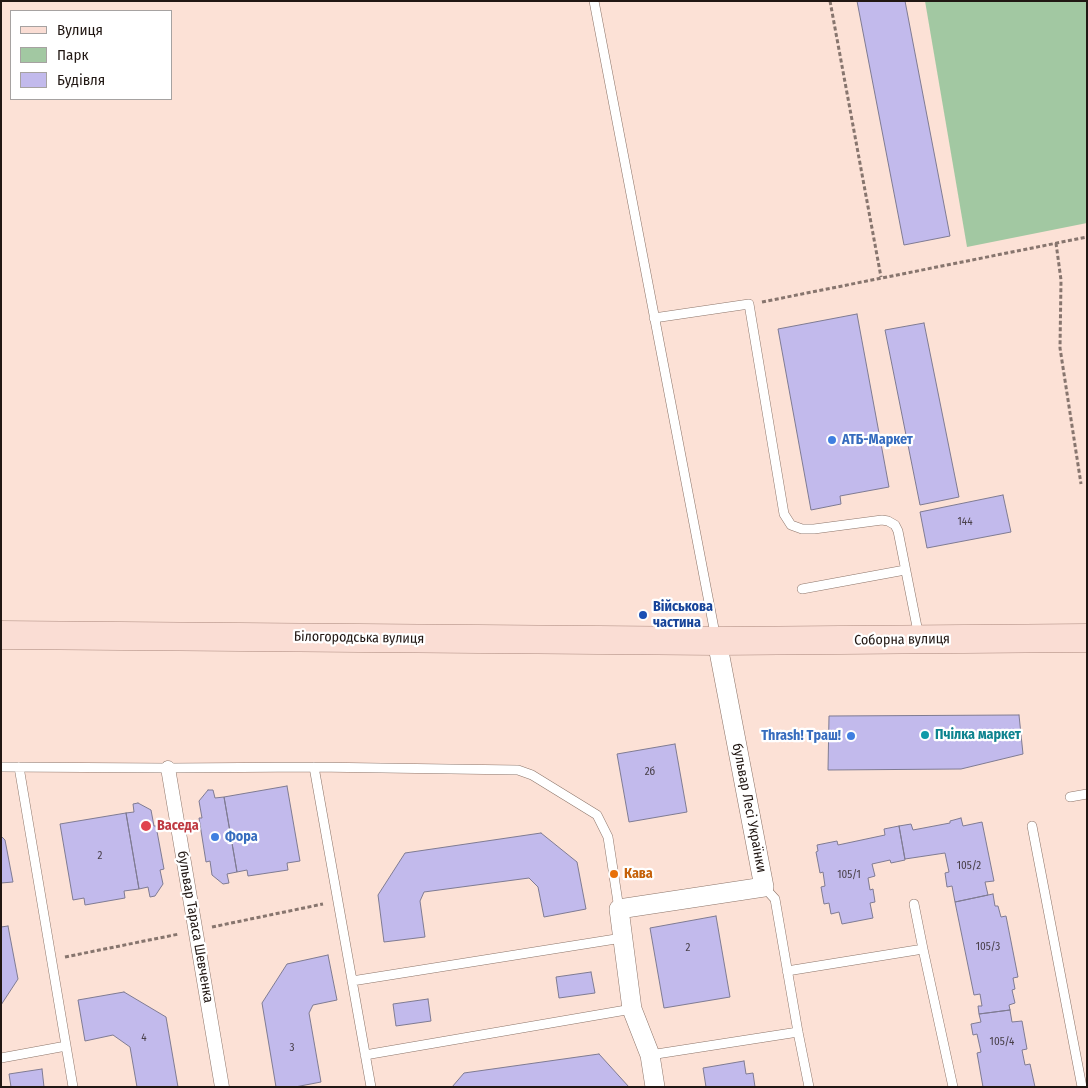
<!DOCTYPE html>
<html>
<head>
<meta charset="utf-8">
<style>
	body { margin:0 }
	#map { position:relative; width:1088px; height:1088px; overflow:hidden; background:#fce1d6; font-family:"Fira Sans Condensed",sans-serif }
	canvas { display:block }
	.frame { position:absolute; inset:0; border:2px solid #211713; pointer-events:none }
	.legend { position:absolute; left:10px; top:10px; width:162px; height:90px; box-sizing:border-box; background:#fff; border:1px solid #a6a2a1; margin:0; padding:6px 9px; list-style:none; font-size:15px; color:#211713 }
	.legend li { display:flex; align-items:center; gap:10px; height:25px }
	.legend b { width:25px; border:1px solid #a6a2a1 }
</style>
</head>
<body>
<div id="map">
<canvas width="1088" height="1088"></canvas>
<div class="frame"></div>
<ul class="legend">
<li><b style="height:6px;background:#faddd4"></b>Вулиця</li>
<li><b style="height:14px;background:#a2c8a2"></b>Парк</li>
<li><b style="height:14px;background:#c2baec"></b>Будівля</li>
</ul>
</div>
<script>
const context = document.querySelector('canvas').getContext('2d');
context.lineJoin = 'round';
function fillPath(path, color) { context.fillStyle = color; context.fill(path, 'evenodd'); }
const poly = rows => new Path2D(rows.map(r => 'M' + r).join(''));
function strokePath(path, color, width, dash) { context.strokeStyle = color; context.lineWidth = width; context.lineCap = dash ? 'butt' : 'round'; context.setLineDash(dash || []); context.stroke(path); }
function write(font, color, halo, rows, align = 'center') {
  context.font = font + ' "Fira Sans Condensed",sans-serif'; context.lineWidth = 4.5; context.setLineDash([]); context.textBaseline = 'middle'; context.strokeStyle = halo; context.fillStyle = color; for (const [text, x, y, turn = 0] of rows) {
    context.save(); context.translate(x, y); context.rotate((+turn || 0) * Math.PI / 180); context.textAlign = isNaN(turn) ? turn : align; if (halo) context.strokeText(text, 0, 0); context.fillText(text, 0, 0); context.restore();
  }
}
fillPath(poly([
	[925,1,1087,1,1087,223,967,247]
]), '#a2c8a2');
const building = poly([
	[857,1,905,1,950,236,904,245,857,1],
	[857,314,889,487,840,496,841,504,811,510,778,329,857,314],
	[924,323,959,497,920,505,885,330,924,323],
	[1003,495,1011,532,927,548,920,512,1003,495],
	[1019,715,1023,754,961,769,828,770,829,716,1019,715],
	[675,744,687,812,629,822,617,754,675,744],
	[287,786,300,861,287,863,288,870,248,876,247,870,237,872,224,797,287,786],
	[208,790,213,790,215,798,224,797,237,872,227,874,229,883,223,884,212,875,210,861,206,862,199,818,202,818,199,801,208,790],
	[138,803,151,810,154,826,156,826,164,869,160,870,163,884,155,896,150,897,148,887,139,889,126,813,134,812,133,804,138,803],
	[126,813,139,889,124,891,125,898,85,905,84,898,73,900,60,824,126,813],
	[961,818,963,826,982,822,994,881,985,882,988,895,955,902,952,886,947,887,945,873,949,872,945,853,905,859,899,826,911,824,913,830,950,823,950,821,961,818],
	[899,826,905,860,891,863,890,860,872,864,875,876,868,878,870,890,873,889,875,902,870,903,873,918,842,924,839,912,831,914,829,903,824,904,821,887,825,886,823,872,820,873,816,852,818,851,817,845,837,841,838,845,885,835,884,829,899,826],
	[541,833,577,862,586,909,544,917,538,887,529,878,424,892,420,901,425,937,384,942,378,895,405,853,541,833],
	[1,836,5,840,13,882,1,883,1,836],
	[993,894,995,906,998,906,1001,917,1006,916,1018,977,1013,978,1015,989,1012,990,1015,1003,1009,1005,1010,1010,979,1014,978,1006,982,1006,980,994,974,995,955,902,993,894],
	[716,916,730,997,664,1008,650,928,716,916],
	[8,926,18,979,1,1005,1,927,8,926],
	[328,955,337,1000,313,1005,309,1013,321,1082,295,1087,276,1087,262,1003,287,964,328,955],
	[591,972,595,993,559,998,556,977,591,972],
	[124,992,166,1017,178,1087,137,1087,130,1047,113,1035,85,1041,78,1000,124,992],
	[428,999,431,1021,396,1026,393,1004,428,999],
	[1010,1010,1012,1022,1022,1021,1027,1049,1022,1050,1025,1065,1030,1064,1035,1087,983,1087,977,1053,981,1052,977,1034,973,1035,971,1024,981,1022,979,1014,1010,1010],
	[599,1054,629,1087,452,1087,464,1073,599,1054],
	[744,1061,746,1074,753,1073,755,1087,706,1087,703,1068,744,1061],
	[42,1069,44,1087,11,1087,9,1074,42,1069]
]);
fillPath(building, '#c2baec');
strokePath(building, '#7f7b92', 1);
const service = poly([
	[594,1,716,639],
	[654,318,749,304,784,514,791,525,802,529,814,529,882,520,888,521,895,525,898,531,919,637],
	[802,589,905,570],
	[1,767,168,768,314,767,518,770,532,775,597,815,608,837,619,909],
	[19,767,73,1087],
	[314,767,371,1087],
	[1070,797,1087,794],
	[1032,826,1082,1087],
	[764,887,775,899,798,1032,809,1087],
	[914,904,923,949],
	[787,971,923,949,953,1087],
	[352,981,622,938],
	[365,1055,632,1009],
	[650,1055,798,1032],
	[1,1058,66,1046]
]);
const pedestrian = poly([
	[168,768,222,1087]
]);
const minor = poly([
	[655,1087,650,1055,632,1009,619,909,764,887,717,641]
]);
const primary = poly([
	[1,635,717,641,1087,638]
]);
strokePath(service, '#8d756a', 10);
strokePath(pedestrian, '#8d756a', 15);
strokePath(minor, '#8d756a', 20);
strokePath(primary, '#ab897e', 29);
strokePath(poly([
	[830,1,881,277],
	[1056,243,1061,280,1060,348,1081,484],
	[762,302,1087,237],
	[212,927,323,904],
	[65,957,179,934]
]), '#87756e', 3, [4, 2.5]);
strokePath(service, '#fff', 9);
strokePath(pedestrian, '#fff', 14);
strokePath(minor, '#fff', 19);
strokePath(primary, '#faddd4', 28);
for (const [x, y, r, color] of [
	[832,440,5,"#3f7fe0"],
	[643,615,5,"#1a4fb4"],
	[925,735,5,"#0f9aa8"],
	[851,736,5,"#3f7fe0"],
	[146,826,6,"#e0444e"],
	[215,837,5,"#3f7fe0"],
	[614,874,5,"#e8710a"]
]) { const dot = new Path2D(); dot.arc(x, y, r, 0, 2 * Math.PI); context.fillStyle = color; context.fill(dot); strokePath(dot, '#fff', 2); }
write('11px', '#494049', null, [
	["144",965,522],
	["2б",650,772],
	["2",100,856],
	["105/2",969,866],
	["105/1",849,875],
	["105/3",988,947],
	["2",688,948],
	["4",144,1038],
	["105/4",1002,1042],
	["3",292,1048]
]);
write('bold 14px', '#366cbe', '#fff', [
	["АТБ-Маркет",842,440],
	["Thrash! Траш!",841,736,"right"],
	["Фора",225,837]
], 'left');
write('bold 14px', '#164399', '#fff', [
	["Військова",653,607],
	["частина",653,623]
], 'left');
write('14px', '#211713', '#fff', [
	["Білогородська вулиця",359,638,1],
	["Соборна вулиця",902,640,-1],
	["бульвар Лесі Українки",749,808,79],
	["бульвар Тараса Шевченка",195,927,80]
]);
write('bold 14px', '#0d838f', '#fff', [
	["Пчілка маркет",935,735]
], 'left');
write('bold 14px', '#be3a42', '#fff', [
	["Васеда",157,826]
], 'left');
write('bold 14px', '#c56008', '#fff', [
	["Кава",624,874]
], 'left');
</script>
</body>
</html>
